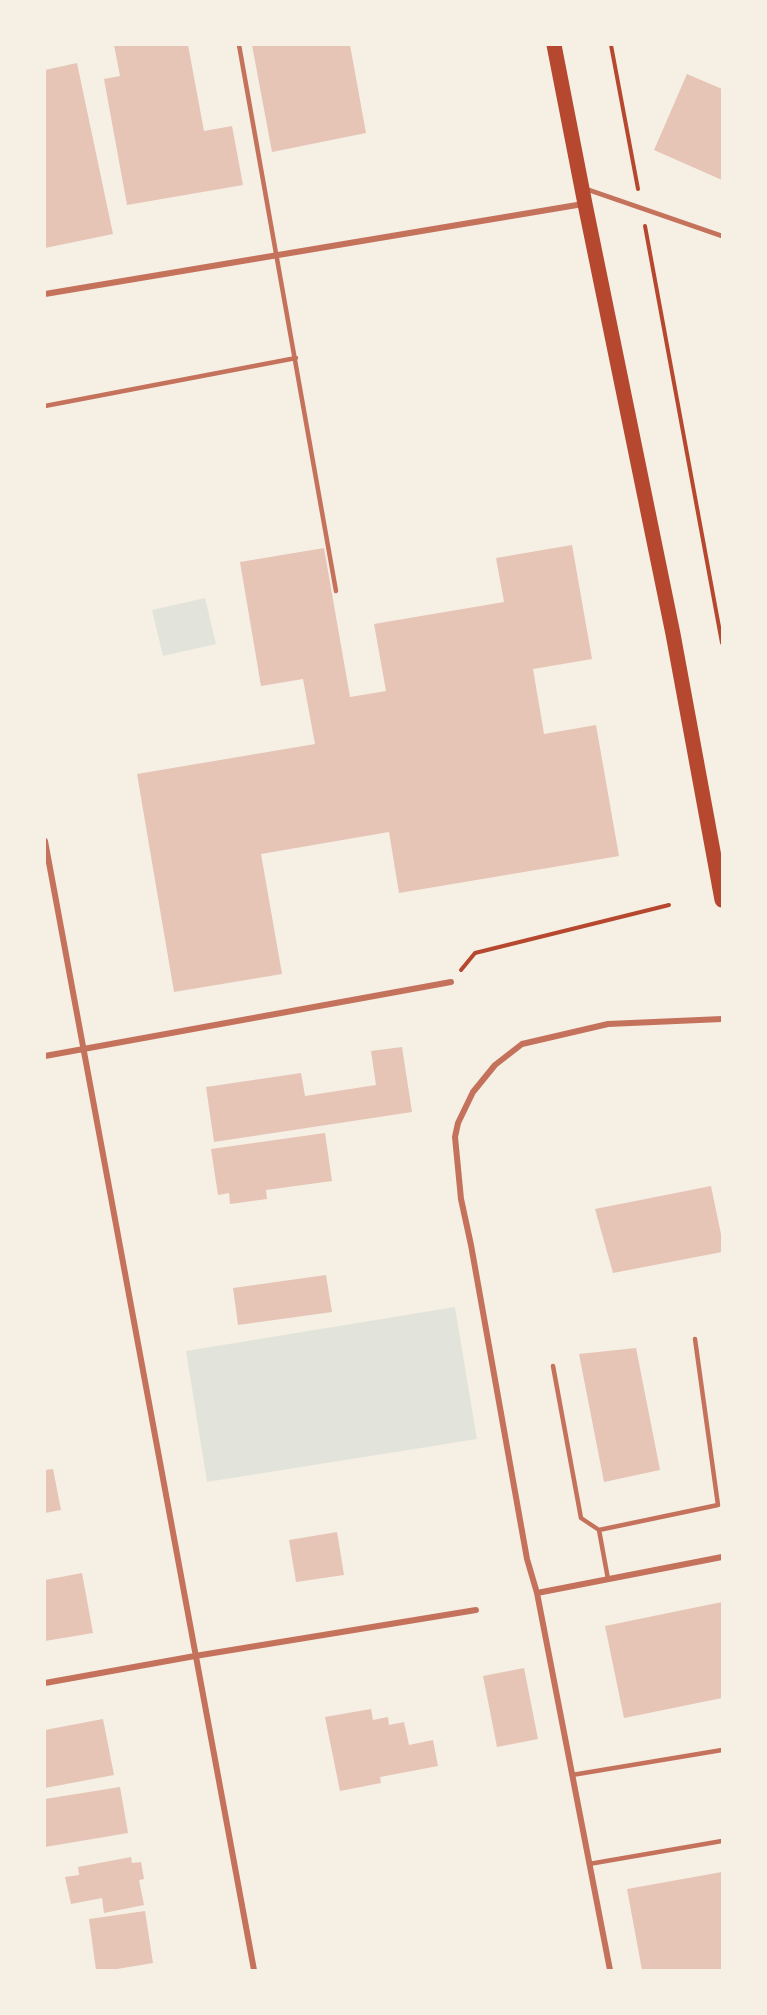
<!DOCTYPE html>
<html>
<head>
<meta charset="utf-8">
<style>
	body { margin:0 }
	#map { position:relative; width:767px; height:2015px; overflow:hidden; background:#f6efe4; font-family:Barlow,sans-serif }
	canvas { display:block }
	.frame { position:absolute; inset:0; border:46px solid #f6efe4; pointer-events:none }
</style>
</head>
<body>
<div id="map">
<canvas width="767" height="2015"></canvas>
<div class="frame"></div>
</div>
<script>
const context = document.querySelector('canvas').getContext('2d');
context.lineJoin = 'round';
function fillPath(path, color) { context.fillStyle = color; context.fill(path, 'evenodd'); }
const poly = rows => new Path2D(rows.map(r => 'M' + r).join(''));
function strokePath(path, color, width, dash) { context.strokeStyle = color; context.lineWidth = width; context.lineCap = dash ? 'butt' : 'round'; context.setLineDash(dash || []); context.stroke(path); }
fillPath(poly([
	[205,598,216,644,163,656,152,610],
	[455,1307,477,1439,207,1482,186,1351]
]), '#e2e4dc');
fillPath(poly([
	[114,45,188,45,204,131,232,126,243,185,127,205,104,79,120,76],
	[252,45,350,45,366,133,272,152],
	[77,63,113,234,45,248,45,70],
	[687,74,722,89,722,180,654,150],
	[572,545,592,659,533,669,544,734,596,725,619,856,399,893,389,832,261,854,282,974,174,992,137,774,315,744,303,679,261,686,240,562,324,548,350,697,386,691,374,624,504,602,496,558],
	[402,1047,412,1112,214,1142,206,1087,301,1073,305,1096,376,1085,371,1051],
	[325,1133,332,1181,266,1190,267,1199,230,1204,229,1193,218,1195,211,1149],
	[711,1186,722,1239,722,1252,613,1273,595,1209],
	[326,1275,332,1312,238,1325,233,1288],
	[636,1348,660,1470,604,1482,579,1354],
	[53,1469,61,1510,45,1513,45,1470],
	[337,1532,344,1575,296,1582,289,1540],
	[82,1573,93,1633,45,1641,45,1580],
	[722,1602,722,1698,624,1718,605,1626],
	[524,1668,538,1739,497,1747,483,1676],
	[371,1709,373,1720,388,1717,389,1725,404,1722,409,1745,433,1740,438,1766,380,1777,381,1783,340,1791,325,1717],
	[103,1719,114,1775,45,1788,45,1730],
	[120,1787,128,1833,45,1847,45,1799],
	[131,1857,132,1863,141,1862,144,1879,139,1880,144,1905,104,1913,102,1898,71,1904,65,1877,79,1875,78,1867],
	[722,1872,722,1970,642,1970,627,1889],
	[145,1911,153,1963,111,1970,96,1970,89,1919]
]), '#e6c5b7');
strokePath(poly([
	[611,45,638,189],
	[645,226,722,643],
	[461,970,475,953,669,905]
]), '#b5482f', 4);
strokePath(poly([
	[239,45,336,591],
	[586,189,722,236],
	[45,406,296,358],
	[553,1366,581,1518,599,1530],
	[608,1579,599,1530,718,1505,695,1339],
	[572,1775,722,1750],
	[589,1864,722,1841]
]), '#c5725c', 4.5);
strokePath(poly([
	[45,294,583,204],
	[45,841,254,1970],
	[45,1056,451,982],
	[537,1593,722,1557],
	[45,1683,195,1656,476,1610],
	[610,1970,537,1593,527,1559,471,1245,461,1199,455,1137,458,1123,473,1092,495,1065,522,1044,608,1024,722,1019]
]), '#c5725c', 6);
strokePath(poly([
	[554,45,585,204,673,634,722,900]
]), '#b5482f', 15);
</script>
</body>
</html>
